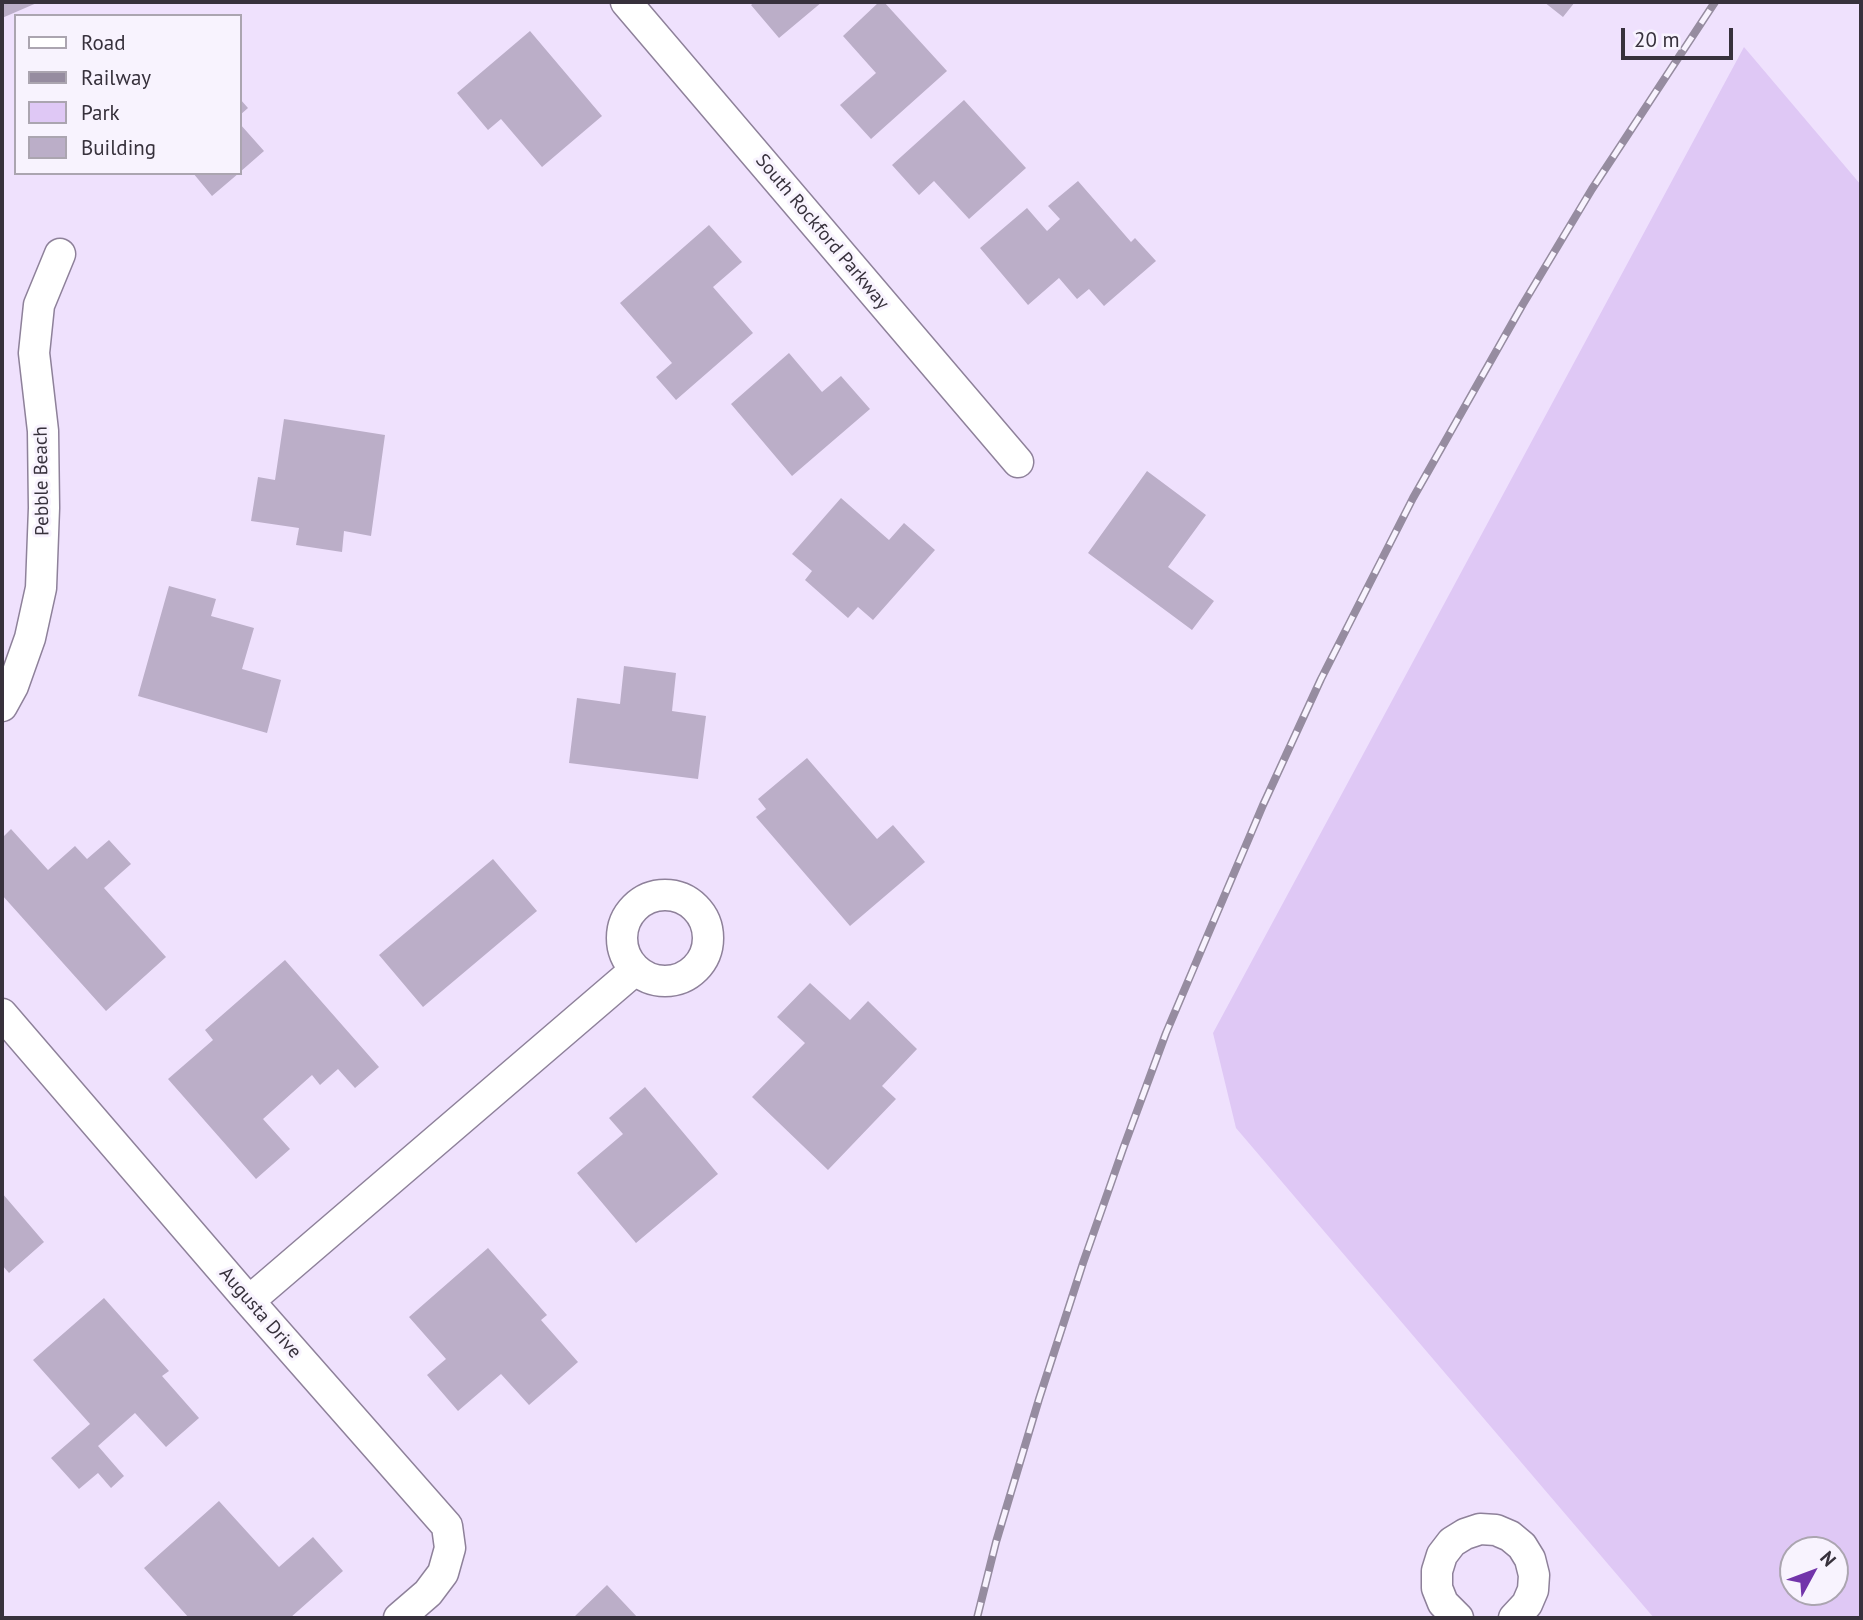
<!DOCTYPE html>
<html>
<head>
<meta charset="utf-8">
<style>
	body { margin:0 }
	#map { position:relative; width:1863px; height:1620px; overflow:hidden; background:#efe1fd; font-family:"PT Sans",sans-serif }
	canvas { display:block }
	.frame { position:absolute; inset:0; border:4px solid #37313c; pointer-events:none }
	.legend { position:absolute; left:14px; top:14px; width:228px; height:161px; box-sizing:border-box; background:#f8f3fe; border:2px solid #aba5b0; margin:0; padding:9px 12px; list-style:none; font-size:21px; color:#37313c }
	.legend li { display:flex; align-items:center; gap:14px; height:35px }
	.legend b { width:35px; border:2px solid #aba5b0 }
	.north { position:absolute; left:1779px; top:1536px; width:70px; height:70px; box-sizing:border-box; background:#f8f3fe; border:2px solid #aba5b0; border-radius:50%; rotate:49deg; font-size:19px; font-weight:700; line-height:28px; text-align:center; color:#37313c }
	.north::after { content:''; display:block; margin:auto; width:24px; height:32px; background:#7234aa; clip-path:polygon(50% 0,100% 100%,50% 72%,0 100%) }
	.scale { position:absolute; left:1621px; top:28px; width:112px; height:32px; box-sizing:border-box; border:4px solid #37313c; border-top:0; padding-left:9px; font-size:21px; line-height:24px; white-space:nowrap; color:#37313c; -webkit-text-stroke:5px #f8f3fe; paint-order:stroke }
</style>
</head>
<body>
<div id="map">
<canvas width="1863" height="1620"></canvas>
<div class="frame"></div>
<ul class="legend">
<li><b style="height:9px;background:#fff"></b>Road</li>
<li><b style="height:9px;background:#968ca0"></b>Railway</li>
<li><b style="height:19px;background:#dfc8f5"></b>Park</li>
<li><b style="height:19px;background:#bbaec8"></b>Building</li>
</ul>
<div class="north">N</div>
<div class="scale">20 m</div>
</div>
<script>
const context = document.querySelector('canvas').getContext('2d');
context.lineJoin = 'round';
function fillPath(path, color) { context.fillStyle = color; context.fill(path, 'evenodd'); }
const poly = rows => new Path2D(rows.map(r => 'M' + r).join(''));
function strokePath(path, color, width, dash) { context.strokeStyle = color; context.lineWidth = width; context.lineCap = dash ? 'butt' : 'round'; context.setLineDash(dash || []); context.stroke(path); }
function write(font, color, halo, rows, align = 'center') {
  context.font = font + ' "PT Sans",sans-serif'; context.lineWidth = 6; context.setLineDash([]); context.textBaseline = 'middle'; context.strokeStyle = halo; context.fillStyle = color; for (const [text, x, y, turn = 0] of rows) {
    context.save(); context.translate(x, y); context.rotate((+turn || 0) * Math.PI / 180); context.textAlign = isNaN(turn) ? turn : align; if (halo) context.strokeText(text, 0, 0); context.fillText(text, 0, 0); context.restore();
  }
}
fillPath(poly([
	[1744,47,1861,185,1861,1618,1654,1618,1236,1128,1213,1033],
	[1793,1550,1835,1550,1835,1592,1793,1592]
]), '#dfc8f5');
fillPath(poly([
	[2,2,39,2,2,18],
	[755,2,822,2,779,38,751,5],
	[879,2,884,2,947,71,871,139,840,105,876,73,843,36],
	[1544,2,1575,2,1563,17],
	[530,31,602,116,542,167,501,119,488,130,457,93],
	[240,99,248,108,240,115],
	[964,100,1026,168,969,219,934,181,919,195,892,165],
	[240,124,264,151,240,172],
	[193,173,239,173,212,196],
	[1078,181,1131,242,1135,238,1156,261,1104,306,1089,289,1077,299,1059,278,1028,305,980,248,1027,208,1047,231,1060,219,1048,206],
	[709,225,742,262,713,287,753,333,676,400,656,377,672,363,620,303],
	[789,353,822,392,841,376,870,409,792,476,731,404],
	[284,419,385,435,371,536,344,531,342,552,296,545,299,528,251,521,258,477,275,480],
	[1147,471,1206,515,1168,567,1214,601,1192,630,1088,553],
	[841,498,889,540,904,523,935,550,873,620,858,607,848,618,805,580,812,571,792,554],
	[169,586,216,599,211,616,254,628,242,669,281,680,267,733,138,696],
	[624,666,676,673,672,711,706,716,698,779,569,763,577,698,620,704],
	[807,758,877,839,893,825,925,862,850,926,756,817,766,809,758,799],
	[11,829,48,870,75,846,87,859,109,840,131,864,104,888,166,957,106,1011,2,895,2,838],
	[493,859,537,911,423,1007,379,955],
	[285,960,379,1067,355,1088,338,1069,320,1085,312,1075,263,1119,290,1149,256,1179,168,1079,213,1040,205,1030],
	[810,983,850,1020,868,1001,917,1049,882,1086,896,1099,828,1170,752,1097,805,1043,777,1017],
	[645,1087,718,1174,636,1243,577,1173,623,1134,609,1118],
	[2,1193,44,1242,9,1273,2,1265],
	[488,1248,547,1315,541,1320,578,1362,529,1405,501,1374,458,1411,427,1375,446,1359,409,1317],
	[104,1298,169,1371,162,1376,199,1418,166,1447,135,1413,98,1446,124,1476,111,1488,98,1473,79,1489,51,1458,90,1424,33,1360],
	[219,1501,279,1567,313,1537,343,1571,290,1618,189,1618,144,1568],
	[607,1585,638,1618,573,1618]
]), '#bbaec8');
const street = poly([
	[626,2,1018,462],
	[2,706,13,686,30,638,41,588,44,508,43,431,34,353,39,305,60,254],
	'622 938a43 43 0 1 1 86 0a43 43 0 1 1-86 0Z',
	[2,1014,249,1301,447,1526,450,1548,443,1573,428,1593,399,1618],
	[249,1301,635,970],
	[1458,1618,1443,1603,1437,1588,1437,1571,1442,1555,1452,1542,1465,1534,1480,1529,1496,1530,1510,1536,1522,1546,1530,1559,1534,1575,1533,1590,1527,1604,1514,1618]
]);
strokePath(street, '#8e819a', 33);
strokePath(street, '#fff', 30);
const rail = poly([
	[977,1618,996,1542,1039,1399,1083,1263,1123,1149,1166,1033,1263,805,1321,679,1413,498,1523,304,1592,189,1715,2]
]);
strokePath(rail, '#968ca0', 8);
strokePath(rail, '#f8f3fe', 5, [16]);
write('19px', '#37313c', '#f8f3fe', [
	["South Rockford Parkway",822,232,50],
	["Pebble Beach",42,481,-91],
	["Augusta Drive",260,1313,49]
]);
</script>
</body>
</html>
